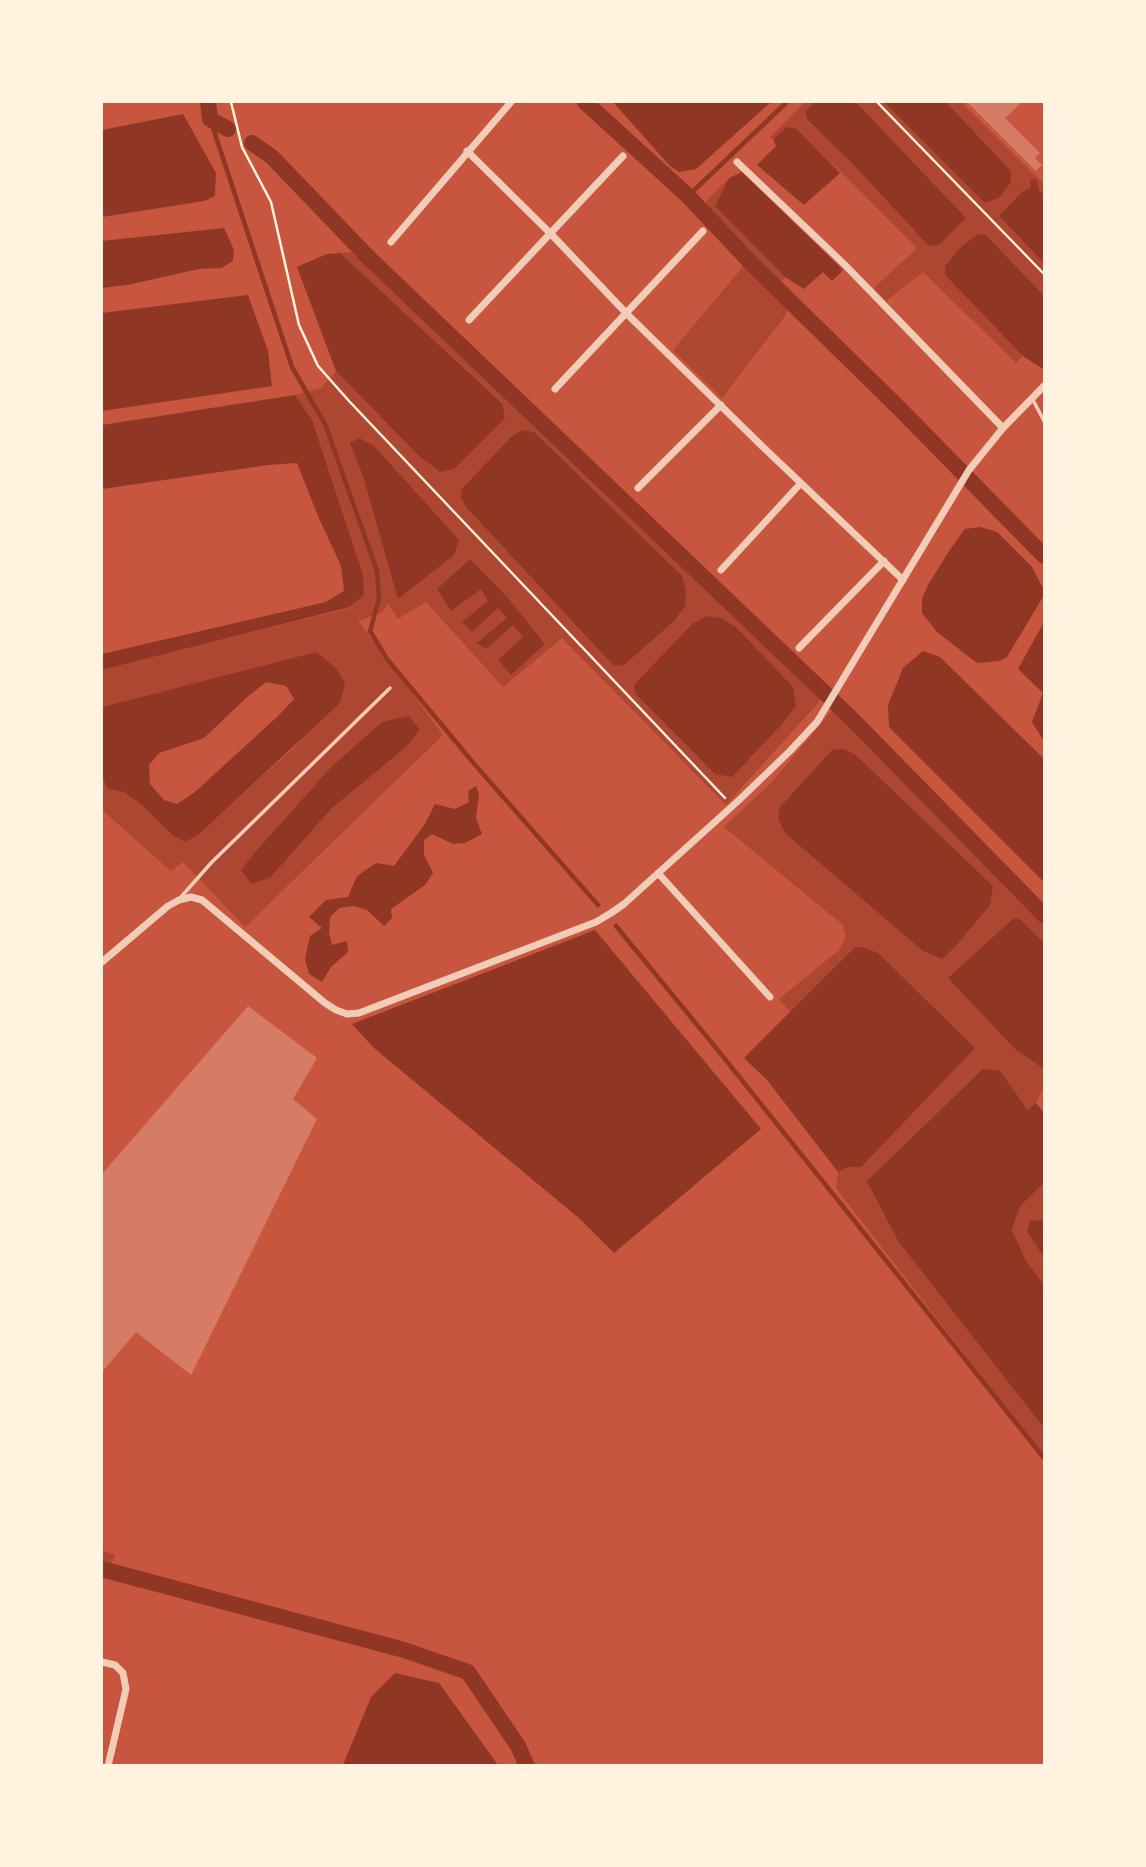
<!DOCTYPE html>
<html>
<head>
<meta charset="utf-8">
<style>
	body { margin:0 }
	#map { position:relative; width:1146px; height:1867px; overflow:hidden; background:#c8553d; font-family:"Alegreya Sans",sans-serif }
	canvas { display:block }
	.frame { position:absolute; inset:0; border:103px solid #fff3e0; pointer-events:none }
</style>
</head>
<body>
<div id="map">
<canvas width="1146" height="1867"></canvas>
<div class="frame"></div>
</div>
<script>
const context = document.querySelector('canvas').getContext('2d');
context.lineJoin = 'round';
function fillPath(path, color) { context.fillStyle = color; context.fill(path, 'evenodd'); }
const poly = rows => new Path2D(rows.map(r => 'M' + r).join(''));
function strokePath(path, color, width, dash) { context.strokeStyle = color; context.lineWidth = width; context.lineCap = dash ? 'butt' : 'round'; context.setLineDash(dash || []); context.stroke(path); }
fillPath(poly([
	[805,102,814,102,805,111,807,121,940,243,966,218,856,102,884,102,986,203,1011,171,946,102,961,102,1044,184,1044,195,1038,189,1031,188,999,216,1044,263,1044,296,986,235,945,275,1023,356,1016,363,923,272,886,301,874,288,917,248,797,129,786,127,773,139,770,137],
	[729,178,715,206,785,277,774,291,790,304,785,316,722,398,673,350,746,263,696,212],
	[372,250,821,683,819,702,726,805,562,638,503,687,426,602,398,619,388,603,383,612,358,621,443,735,245,927,183,862,171,871,102,810,102,777,108,789,124,792,141,804,172,835,185,842,198,834,298,744,316,652,102,707,102,670,350,608,364,595,312,420,295,395,321,388,336,371,417,454,502,402,340,253],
	[382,722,420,730,406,747,331,809,270,878,251,884,241,870,256,851,332,766],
	[840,701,1044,909,1044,943,1021,920,1043,1068,1044,1064,1044,1087,1036,1103,1029,1111,1000,1071,868,1181,898,1241,1044,1428,1044,1457,836,1188,838,1172,848,1167,855,947,791,1013,779,999,839,950,846,937,843,925,724,827,773,781],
	[1044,1183,1044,1217,1027,1232,1044,1257,1044,1285,1026,1261,1012,1230,1020,1206],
	[102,1550,115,1555,111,1565,145,1573,140,1588,102,1578]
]), '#ae4732');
fillPath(poly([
	[613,102,771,102,696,169,679,172,670,166],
	[814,102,856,102,966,218,940,244,934,246,927,244,851,162,807,120,805,111],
	[884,102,946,102,1011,171,1011,182,1000,197,985,203],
	[183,114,216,173,215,196,204,201,102,217,102,130],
	[786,127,797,129,840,173,804,205,757,165,776,146,773,139],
	[742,172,843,270,832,281,823,272,804,289,785,277,715,206,729,178],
	[1037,179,1038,189,1044,195,1044,263,999,216,1023,191,1031,188,1030,180],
	[224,228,234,250,233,261,221,268,199,269,127,285,102,288,102,241],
	[978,234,986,235,1044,296,1044,367,1043,369,1023,356,945,275,945,266,960,248],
	[340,253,502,403,505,418,454,469,440,472,417,454,336,371,297,267,327,254],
	[248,295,268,351,272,386,102,411,102,313],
	[295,395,312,420,363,575,364,595,350,607,102,670,102,654,326,602,344,591,341,566,318,516,297,463,268,465,102,489,102,425],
	[523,430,534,432,682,576,686,592,685,606,674,621,624,665,614,666,466,507,461,497,462,489,511,437],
	[359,438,374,446,459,540,454,555,398,599,363,476,350,443],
	[980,527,997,532,1032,567,1043,588,1043,597,1007,657,999,661,977,663,937,632,922,613,922,599,928,585,949,551,965,529],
	[470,559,508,598,545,644,511,675,498,660,523,637,513,625,486,649,477,643,507,618,498,608,472,632,462,622,488,601,481,589,451,611,437,589],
	[707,616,721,618,736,627,793,687,796,706,782,724,732,777,715,774,635,693,634,685,692,624],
	[1044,622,1044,741,1032,722,1043,693,1018,669],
	[923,651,940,657,1044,759,1044,882,889,727,888,705,903,668],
	[316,652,337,669,345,684,340,703,198,835,185,842,172,835,141,804,124,792,108,789,102,777,102,707],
	[266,682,286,686,294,699,278,716,195,792,177,804,164,800,150,784,149,765,159,753,204,738,246,698],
	[409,716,420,730,406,747,331,809,270,878,251,884,241,870,256,851,332,766,382,722],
	[842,749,853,753,864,763,993,886,990,905,956,946,942,959,923,951,785,833,778,818,780,807,832,750],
	[476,786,479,794,476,818,482,834,465,843,453,844,432,834,424,840,424,855,433,873,425,885,391,909,392,918,384,926,367,910,354,906,339,908,330,917,329,932,332,945,347,941,348,952,331,967,322,982,309,974,305,959,310,936,322,928,309,917,326,900,348,897,357,876,376,863,394,866,425,824,435,804,455,809,469,802,468,791],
	[1014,918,1021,920,1044,943,1044,1064,1043,1068,1016,1050,948,978],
	[595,930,761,1129,614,1253,580,1219,374,1048,352,1024],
	[855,947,862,947,878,953,975,1048,861,1167,848,1167,838,1172,767,1080,744,1058],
	[983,1069,1000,1071,1028,1110,1036,1103,1044,1113,1044,1183,1020,1206,1012,1230,1026,1261,1044,1285,1044,1428,898,1241,867,1181],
	[1044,1217,1044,1257,1027,1232,1030,1221,1041,1220],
	[395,1673,439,1683,498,1765,343,1765,371,1697]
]), '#8f3625');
strokePath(poly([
	[210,119,292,367,325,424,377,571,379,599,370,631,387,659,476,766,598,905],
	[688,196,787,102],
	[616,926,721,1054,1044,1458]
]), '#8f3625', 4.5);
strokePath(poly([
	[208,102,210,119,228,129],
	[585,102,688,196,753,265,900,409,1044,556],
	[252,143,272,157,369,258,853,720,1044,915],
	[102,1569,404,1650,468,1672,518,1746,527,1766]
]), '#8f3625', 16);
fillPath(poly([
	[967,102,1022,102,1005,118,1040,153,1035,158,1042,165,1036,171],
	[248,1006,317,1058,293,1099,317,1119,191,1375,136,1332,102,1372,102,1174]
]), '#d67c66');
strokePath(poly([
	[231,102,242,147,271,202,299,325,318,366,349,401,725,798],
	[877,102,1044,274]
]), '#fff3e0', 2.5);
strokePath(poly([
	[1033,400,1044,421],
	[181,897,211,863,390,688]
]), '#f1ccb7', 3.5);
strokePath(poly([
	[467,151,551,234,627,314,764,448,903,580],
	[737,162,845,265,1003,428],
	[391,242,511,102],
	[469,320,623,156],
	[555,389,703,231],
	[638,488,721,405],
	[721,570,801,483],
	[799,648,884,561],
	[658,873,770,997],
	[102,962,168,906,179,900,191,897,202,900,325,1003,336,1010,347,1014,359,1013,596,922,611,913,624,904,738,801,790,751,817,722,969,470,1003,428,1044,386],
	[102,1662,115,1665,123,1673,126,1689,108,1766]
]), '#f1ccb7', 7);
</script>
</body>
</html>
